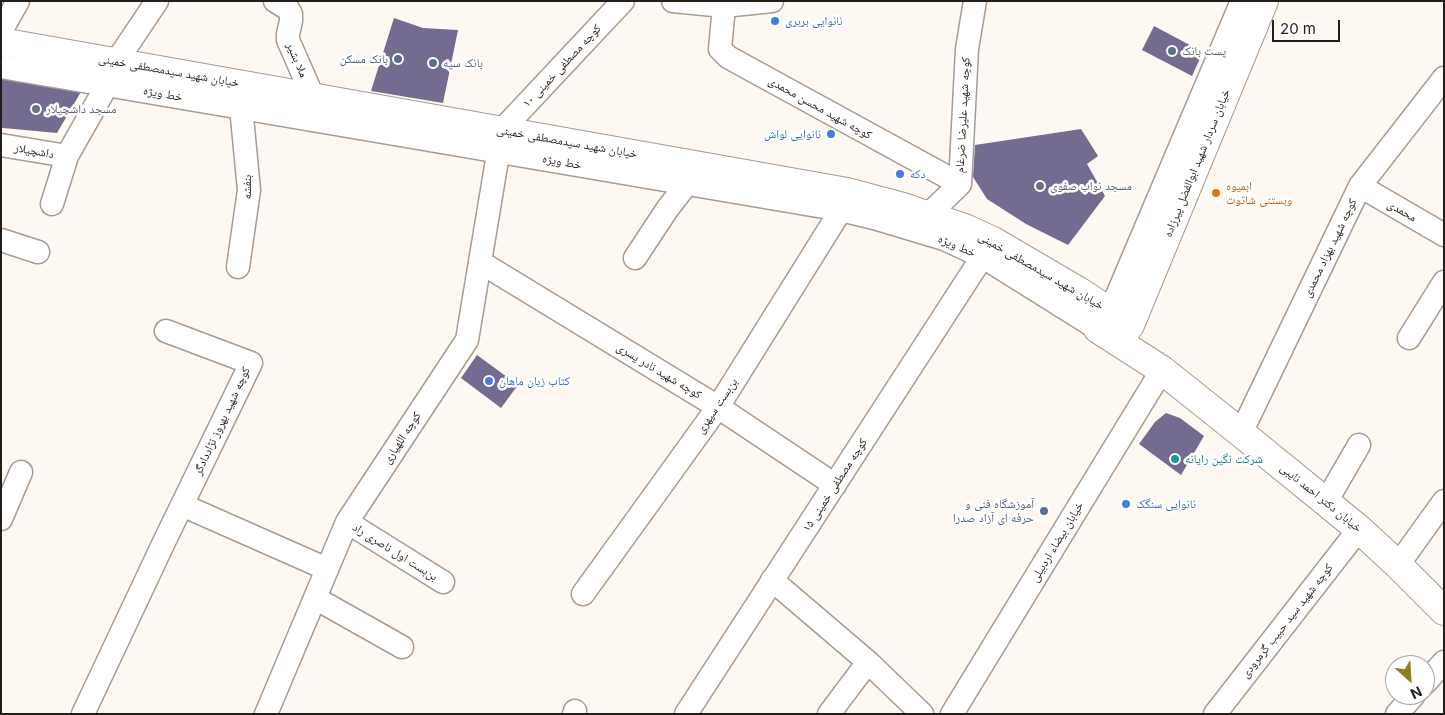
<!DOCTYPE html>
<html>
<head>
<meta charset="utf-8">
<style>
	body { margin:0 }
	#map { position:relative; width:1445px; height:715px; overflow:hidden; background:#fef8f3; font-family:Inter,sans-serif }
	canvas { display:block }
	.frame { position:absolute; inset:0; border:2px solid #231e1a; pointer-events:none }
	.north { position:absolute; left:1385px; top:655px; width:50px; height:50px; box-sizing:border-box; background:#fff; border:1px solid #a7a5a3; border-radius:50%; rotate:154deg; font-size:14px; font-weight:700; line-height:20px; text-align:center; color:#231e1a }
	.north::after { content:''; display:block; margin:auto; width:18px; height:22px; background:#8b7e25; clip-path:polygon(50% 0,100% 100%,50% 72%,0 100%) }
	.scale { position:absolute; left:1272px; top:20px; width:68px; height:22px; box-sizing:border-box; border:2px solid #231e1a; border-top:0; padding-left:6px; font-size:15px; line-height:18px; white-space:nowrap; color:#231e1a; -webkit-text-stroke:4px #fff; paint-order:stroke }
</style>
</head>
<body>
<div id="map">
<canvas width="1445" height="715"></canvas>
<div class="frame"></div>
<div class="north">N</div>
<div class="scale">20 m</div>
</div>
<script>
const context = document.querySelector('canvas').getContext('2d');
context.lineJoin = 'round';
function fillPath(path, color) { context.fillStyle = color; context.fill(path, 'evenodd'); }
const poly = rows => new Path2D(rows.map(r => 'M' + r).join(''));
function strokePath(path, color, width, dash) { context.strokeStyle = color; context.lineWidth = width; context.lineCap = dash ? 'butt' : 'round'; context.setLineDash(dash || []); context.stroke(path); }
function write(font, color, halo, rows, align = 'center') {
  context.font = font + ' Inter,"Noto Naskh Arabic",sans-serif'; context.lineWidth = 5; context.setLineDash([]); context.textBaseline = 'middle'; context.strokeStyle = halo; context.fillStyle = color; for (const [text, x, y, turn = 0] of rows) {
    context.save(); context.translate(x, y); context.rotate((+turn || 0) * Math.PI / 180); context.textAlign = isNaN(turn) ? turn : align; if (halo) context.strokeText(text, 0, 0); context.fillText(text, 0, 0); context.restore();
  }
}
fillPath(poly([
	[394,18,423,28,458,30,443,103,371,91],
	[1154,26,1203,52,1192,76,1142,50],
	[1,79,82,90,57,133,3,128,1,127],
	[1081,129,1098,156,1087,164,1105,196,1068,245,1026,224,987,199,973,177,975,145],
	[477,355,518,385,501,408,461,378],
	[1166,413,1180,418,1204,436,1181,475,1139,444,1155,422]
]), '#746b91');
const minor = poly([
	[275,1,288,9,291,14,291,21,288,34,288,40,313,97],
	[673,1,724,6,772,1],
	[724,6,720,49,728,57,960,184],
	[1,31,18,1],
	[116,62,157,1],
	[1,67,841,210,874,218,944,239,983,257,1098,329,1110,312,1242,1],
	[1,145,67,156],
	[1360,186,1444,235],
	[52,204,67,156,107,85,110,72],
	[928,215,960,184,967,49,975,1],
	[1,240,38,252],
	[635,258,668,208,687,184,689,171],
	[480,262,718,407,835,485],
	[238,267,249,190,241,107,241,93],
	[1409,338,1444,282],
	[1241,433,1360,186,1444,78],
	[1326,502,1359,445],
	[182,505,327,569],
	[1,519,21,472],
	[347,522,443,582],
	[1398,565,1444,501],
	[772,580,868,662,922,714],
	[583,594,718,407,841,210,845,198],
	[315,598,402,647],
	[1425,683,1444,662],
	[83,714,165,540,251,363,166,331],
	[266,714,347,522,467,340,502,130,623,1],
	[574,714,575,711],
	[686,714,990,245],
	[829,714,868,662],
	[952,714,1162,370],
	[1215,714,1359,529],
	[1397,714,1414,695]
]);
const major = poly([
	[1,42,847,192,903,207,967,229,993,241,1080,292,1130,325],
	[1098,329,1162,370,1241,433,1359,529,1398,565,1444,611],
	[1119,340,1130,325,1264,1]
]);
strokePath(minor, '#a89b90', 25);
strokePath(major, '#a89b90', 30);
strokePath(minor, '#fff', 22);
strokePath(major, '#fff', 28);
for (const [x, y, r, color] of [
	[775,21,5,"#3f7fe0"],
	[1172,51,5,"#5c6f8a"],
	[398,59,5,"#5c6f8a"],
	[433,63,5,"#5c6f8a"],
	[36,109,5,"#6b7280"],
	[831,134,5,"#3f7fe0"],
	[900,174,5,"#3f7fe0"],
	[1040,186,5,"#6b7280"],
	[1216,193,5,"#e8710a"],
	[489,381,5,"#3f7fe0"],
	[1175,459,5,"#0f9aa8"],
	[1126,504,5,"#3f7fe0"],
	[1044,511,5,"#5c6f8a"]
]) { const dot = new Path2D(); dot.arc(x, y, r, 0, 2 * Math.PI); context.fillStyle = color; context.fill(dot); strokePath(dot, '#fff', 2); }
write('12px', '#366cbe', '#fff', [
	["نانوایی بربری",785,21],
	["نانوایی لواش",821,134,"right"],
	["دکه",910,174],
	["کتاب زبان ماهان",499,381],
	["نانوایی سنگک",1136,504]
], 'left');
write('12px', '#4e5e75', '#fff', [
	["پست بانک",1182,51],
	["بانک مسکن",388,59,"right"],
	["بانک سپه",443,63],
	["آموزشگاه فنی و",1034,504,"right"],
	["حرفه ای آزاد صدرا",1034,518,"right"]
], 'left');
write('12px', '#231e1a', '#fff', [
	["ملا بشیر",297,60,67],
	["کوچه مصطفی خمینی ۱۰",562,66,-47],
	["خیابان شهید سیدمصطفی خمینی",169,71,10],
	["خط ویژه",163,94,10],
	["کوچه شهید محسن محمدی",820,108,29],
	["کوچه شهید علیرضا ضرغام",963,115,-87],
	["خیابان شهید سیدمصطفی خمینی",567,142,10],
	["داشچیلار",34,151,10],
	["خط ویژه",562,162,10],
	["خیابان سردار شهید ابوالفضل پیرزاده",1197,163,-68],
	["بنفشه",247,187,-90],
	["محمدی",1402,211,30],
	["خط ویژه",957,246,23],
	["کوچه شهید بهزاد محمدی",1330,248,-64],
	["خیابان شهید سیدمصطفی خمینی",1041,271,30],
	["کوچه شهید نادر یسری",659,371,31],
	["بن‌بست سپهری",717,406,-56],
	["کوچه شهید بهروز نژاددادگر",222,421,-65],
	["کوچه اللهیاری",402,438,-57],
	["کوچه مصطفی خمینی ۱۵",835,485,-57],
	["خیابان دکتر احمد نایبی",1321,498,39],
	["خیابان بیضاء اردبیلی",1057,542,-59],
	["بن‌بست اول ناصری راد",395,552,32],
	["کوچه شهید سید حبیب گرمرودی",1287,621,-52]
]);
write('12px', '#5b616d', '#fff', [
	["مسجد داشچیلار",46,109],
	["مسجد نواب صفوی",1050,186]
], 'left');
write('12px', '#c56008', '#fff', [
	["ابمیوه",1226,186],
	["وبستنی شاتوت",1226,200]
], 'left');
write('12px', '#0d838f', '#fff', [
	["شرکت نگین رایانه",1185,459]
], 'left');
</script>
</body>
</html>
